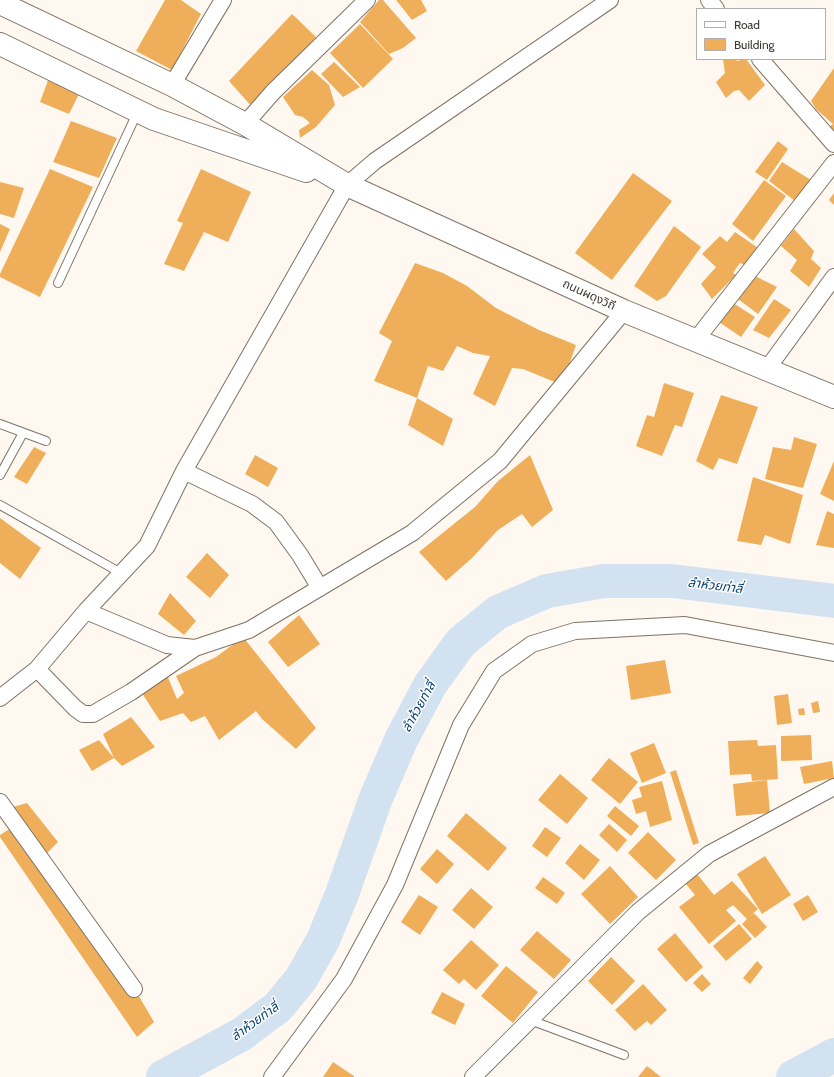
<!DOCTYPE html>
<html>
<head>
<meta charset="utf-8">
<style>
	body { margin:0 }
	#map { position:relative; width:834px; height:1077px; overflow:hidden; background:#fef8f1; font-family:Cabin,sans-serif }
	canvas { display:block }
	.legend { position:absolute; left:696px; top:8px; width:130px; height:52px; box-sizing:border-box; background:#fff; border:1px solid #b1afac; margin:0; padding:5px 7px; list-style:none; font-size:12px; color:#3c3630 }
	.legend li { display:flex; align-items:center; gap:8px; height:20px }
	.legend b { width:20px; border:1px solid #b1afac }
</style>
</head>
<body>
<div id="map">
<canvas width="834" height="1077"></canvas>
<ul class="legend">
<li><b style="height:5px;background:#fff"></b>Road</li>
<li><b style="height:11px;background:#efaf5a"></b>Building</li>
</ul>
</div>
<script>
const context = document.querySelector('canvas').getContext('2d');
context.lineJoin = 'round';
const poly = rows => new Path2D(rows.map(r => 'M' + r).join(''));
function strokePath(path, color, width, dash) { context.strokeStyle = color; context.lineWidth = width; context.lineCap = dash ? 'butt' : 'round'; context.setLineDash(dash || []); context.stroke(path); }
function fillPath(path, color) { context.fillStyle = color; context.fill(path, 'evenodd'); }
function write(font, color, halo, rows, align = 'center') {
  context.font = font + ' Cabin,"Noto Sans Thai",sans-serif'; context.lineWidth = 3; context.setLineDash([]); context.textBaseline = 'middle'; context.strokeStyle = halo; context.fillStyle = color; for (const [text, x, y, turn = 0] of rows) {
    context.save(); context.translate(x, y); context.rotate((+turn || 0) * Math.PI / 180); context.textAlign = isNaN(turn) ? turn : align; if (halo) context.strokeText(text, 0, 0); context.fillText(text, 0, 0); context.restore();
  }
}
strokePath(poly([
	[163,1077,242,1034,278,1007,301,979,323,940,342,894,376,798,401,740,430,685,461,642,498,612,547,591,604,581,672,581,834,601],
	[793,1077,834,1055]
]), '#d3e2f0', 34);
fillPath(poly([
	[165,0,181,0,201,14,172,70,136,51],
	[379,0,383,0,416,38,403,48,389,54,360,22],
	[396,0,421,0,427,11,412,20],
	[292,14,316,37,253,108,229,81],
	[360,24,393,59,363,88,330,53],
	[723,59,736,59,737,61,746,59,765,85,749,101,739,90,734,91,726,98,716,82,725,73],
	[334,62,360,87,343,97,321,74],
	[834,68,834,133,829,127,833,124,816,109,811,101],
	[312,70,329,85,335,105,316,127,300,138,299,130,310,123,303,117,295,115,283,97],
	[50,75,81,90,69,114,40,102],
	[71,121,117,138,99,178,53,162],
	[778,141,788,149,767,180,755,172],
	[782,162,811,180,795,201,769,181],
	[50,169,93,187,40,297,0,277,0,274],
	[201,169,251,192,228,242,204,232,184,271,164,264,183,223,177,221],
	[633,173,672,201,612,280,575,253],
	[764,180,786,196,753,241,732,224],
	[0,182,24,188,14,218,0,214],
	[834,193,834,205,829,200],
	[0,224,10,229,0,252],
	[674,226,701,247,666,296,657,301,634,286],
	[794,229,814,251,811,259,821,268,809,287,790,271,797,260,781,246],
	[735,232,761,250,747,266,740,263,733,273,736,275,712,299,701,284,716,267,702,254,720,236,727,242],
	[415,263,443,273,467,286,496,308,539,330,576,345,562,385,523,369,512,368,495,406,473,394,490,356,473,353,457,346,443,371,428,366,417,398,453,419,443,446,408,425,417,398,374,381,392,341,379,333],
	[753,275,777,287,758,314,738,299],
	[774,299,791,310,769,338,753,330],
	[733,303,755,317,741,337,719,322],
	[664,383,694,393,682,427,675,425,662,456,636,446,647,415,654,417],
	[721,395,758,407,737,464,719,458,713,470,696,461],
	[794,437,817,444,803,488,765,479,773,447,791,450],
	[34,447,46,453,27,484,14,477],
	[255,455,278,468,268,487,245,474],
	[530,455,553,510,532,527,522,514,498,530,472,558,446,581,419,552,475,507,498,481],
	[834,461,834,501,820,494],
	[753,477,803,495,790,544,765,535,761,545,737,541],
	[827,511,834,514,834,548,816,545],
	[0,518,41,548,20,579,0,563],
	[207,553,229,575,210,598,186,577],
	[170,593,196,621,184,635,158,614],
	[299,615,320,644,288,667,268,642],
	[243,637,316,728,296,749,262,719,256,711,219,740,205,716,191,722,183,713,160,721,140,690,167,675,177,699,184,693,176,676,216,657],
	[665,660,671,693,631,700,626,666],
	[788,694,792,723,777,725,774,696],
	[818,701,820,712,813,713,811,703],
	[804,708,805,715,799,715,798,709],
	[131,717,155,747,122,766,114,758,92,771,79,750,99,740,114,758,103,734],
	[811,735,812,760,781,761,781,736],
	[757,740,758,746,776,745,778,779,752,781,751,774,730,775,728,741],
	[654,743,666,773,642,783,630,753],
	[609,758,638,782,620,804,591,780],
	[832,761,834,778,804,784,800,767],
	[676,770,699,843,693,845,670,772],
	[560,774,588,798,567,824,538,800],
	[767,780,770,813,736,816,733,784],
	[662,781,672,820,650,827,646,811,636,814,632,800,642,797,639,787],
	[27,803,58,842,47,853,13,807],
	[615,806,639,826,631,836,607,816],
	[466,813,507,848,488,871,447,836],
	[609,824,627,840,617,852,599,835],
	[16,825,140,998,154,1022,137,1037,0,837,0,835],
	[545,827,561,838,547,857,532,846],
	[648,832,676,860,656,880,628,853],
	[580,844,600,860,584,880,565,863],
	[437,849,454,864,437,884,420,869],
	[765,856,791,895,762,914,737,874],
	[610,866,638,897,610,924,581,894],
	[697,874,714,895,732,881,758,909,749,917,754,913,767,927,755,938,742,924,747,919,733,905,726,910,736,921,709,944,679,907,695,895,686,884],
	[543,877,565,893,557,904,535,888],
	[471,888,493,907,474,929,452,910],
	[419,895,438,907,420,935,401,922],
	[808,895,818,912,803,921,793,904],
	[739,924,752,939,726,961,713,946],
	[537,931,571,960,554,979,520,950],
	[675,933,703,967,686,982,657,949],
	[471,940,499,965,476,990,464,979,459,984,443,970],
	[611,957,635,981,612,1005,588,981],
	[757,961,763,967,750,984,743,978],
	[506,966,538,992,513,1023,481,996],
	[702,974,711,984,702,992,693,983],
	[643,984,667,1010,651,1025,647,1021,635,1031,615,1010],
	[442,992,465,1004,455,1025,431,1013],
	[333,1062,354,1076,354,1077,323,1077],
	[647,1066,661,1077,638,1077]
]), '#efaf5a');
const lane = poly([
	[58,283,138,111],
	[0,424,46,441],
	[0,475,23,433],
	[0,505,121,573],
	[530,1020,624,1055]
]);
const street = poly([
	[709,0,716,9],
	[760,59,834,144],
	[172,85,223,0],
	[245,124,273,92,367,0],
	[695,341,834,163],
	[767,369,834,277],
	[184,471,252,504,276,522,300,555,320,588],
	[86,611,167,645,195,648,249,630,412,533,500,461,624,311],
	[37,669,75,708,83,714,93,714,131,692,195,648],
	[0,698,37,669,86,611,147,546,184,471,347,185,375,161,610,0],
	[0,802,134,989],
	[272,1077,344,979,395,885,461,725,494,671,532,644,575,631,685,625,834,653],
	[473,1077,638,912,709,854,834,787]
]);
const secondary = poly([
	[0,3,172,85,245,124,347,185,624,311,834,397],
	[0,44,154,119,306,171]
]);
strokePath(lane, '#7f7263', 10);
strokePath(street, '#7f7263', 18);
strokePath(secondary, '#7f7263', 24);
strokePath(lane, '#fff', 8);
strokePath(street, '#fff', 16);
strokePath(secondary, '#fff', 22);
write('12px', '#3c3630', '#fff', [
	["ถนนผดุงวิถี",589,295,25]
]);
write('italic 13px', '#06416d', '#fff', [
	["ลำห้วยท่าลี่",715,586,7],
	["ลำห้วยท่าลี่",419,707,-61],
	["ลำห้วยท่าลี่",255,1022,-36]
]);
</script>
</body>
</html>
